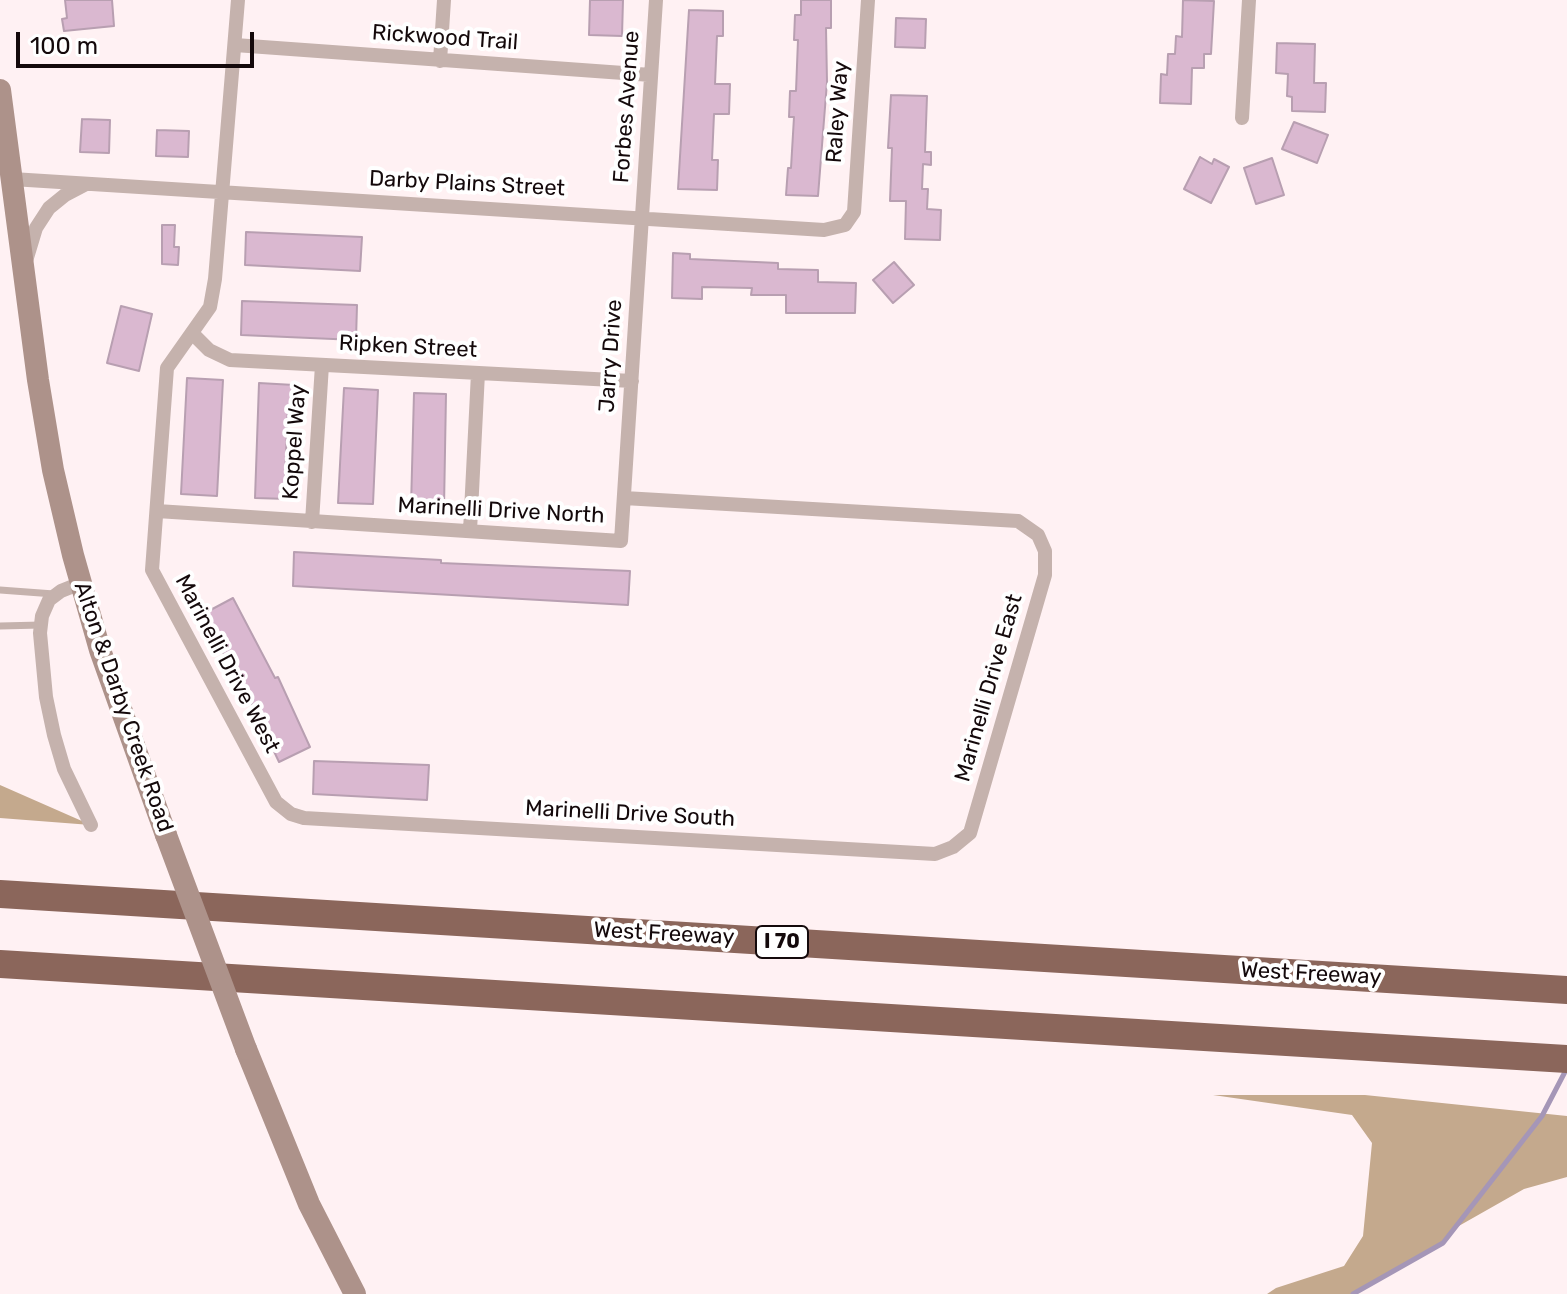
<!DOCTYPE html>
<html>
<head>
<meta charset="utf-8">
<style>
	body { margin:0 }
	#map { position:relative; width:1567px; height:1294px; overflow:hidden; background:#fff1f3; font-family:Rubik,sans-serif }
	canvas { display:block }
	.scale { position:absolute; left:16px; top:32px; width:238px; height:36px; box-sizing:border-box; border:4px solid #14090b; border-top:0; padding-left:10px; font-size:24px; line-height:28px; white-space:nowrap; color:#14090b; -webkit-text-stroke:6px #fff; paint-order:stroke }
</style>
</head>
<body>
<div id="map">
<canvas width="1567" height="1294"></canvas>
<div class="scale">100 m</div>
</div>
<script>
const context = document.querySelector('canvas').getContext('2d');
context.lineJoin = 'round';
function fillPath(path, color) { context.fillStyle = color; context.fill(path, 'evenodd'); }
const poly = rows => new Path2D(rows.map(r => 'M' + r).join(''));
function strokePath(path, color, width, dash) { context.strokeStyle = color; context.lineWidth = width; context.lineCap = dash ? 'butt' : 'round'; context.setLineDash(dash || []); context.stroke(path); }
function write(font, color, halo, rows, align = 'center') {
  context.font = font + ' Rubik,sans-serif'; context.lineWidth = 8; context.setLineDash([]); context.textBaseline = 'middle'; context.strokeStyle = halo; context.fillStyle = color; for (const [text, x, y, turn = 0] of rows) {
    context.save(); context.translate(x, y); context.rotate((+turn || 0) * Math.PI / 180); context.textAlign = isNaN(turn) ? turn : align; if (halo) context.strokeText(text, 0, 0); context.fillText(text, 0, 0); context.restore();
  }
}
fillPath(poly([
	[0,785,91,825,0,818],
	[1213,1095,1365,1095,1567,1116,1567,1177,1524,1189,1457,1227,1443,1243,1353,1294,1267,1294,1276,1288,1344,1266,1363,1236,1372,1143,1352,1115]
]), '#c4a98d');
strokePath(poly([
	[1353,1294,1443,1243,1542,1116,1567,1068]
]), '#a596b7', 5);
const building = poly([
	[65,0,112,0,114,26,64,31,62,19,67,18,65,0],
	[590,0,623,0,622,36,589,35,590,0],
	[801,0,831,0,831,28,826,28,827,82,818,196,786,195,788,168,791,168,794,117,789,117,790,91,796,91,798,40,794,40,795,15,801,15,801,0],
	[1183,0,1214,1,1211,54,1204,54,1204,68,1192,68,1191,104,1160,103,1161,74,1167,75,1168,54,1175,54,1176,36,1182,37,1183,0],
	[689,10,723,11,723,36,717,36,715,84,730,84,729,114,714,114,712,160,718,160,717,190,678,189,689,10],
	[896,18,926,19,925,48,895,47,896,18],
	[1277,43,1315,44,1314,83,1326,83,1325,112,1292,111,1292,97,1287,96,1288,74,1276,73,1277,43],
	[891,95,927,96,925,152,931,152,931,165,923,164,922,189,928,189,927,209,941,210,940,240,905,239,906,201,890,201,892,148,888,148,891,95],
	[82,119,110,120,109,153,80,152,82,119],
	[1294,122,1328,135,1317,163,1282,149,1294,122],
	[157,130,189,131,188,157,156,156,157,130],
	[1200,157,1212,164,1214,159,1229,167,1211,203,1184,189,1200,157],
	[1272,158,1284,195,1256,204,1244,168,1272,158],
	[162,225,175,225,174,247,179,247,178,265,162,264,162,225],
	[246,232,362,237,360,271,245,265,246,232],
	[673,253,690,254,690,259,778,263,778,269,818,270,818,282,856,283,855,313,786,313,786,295,751,295,752,288,702,287,702,299,672,298,673,253],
	[894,262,914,285,893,303,873,280,894,262],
	[242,301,357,305,356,340,241,335,242,301],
	[121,306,152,314,139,371,107,363,121,306],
	[187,378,223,380,217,496,181,494,187,378],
	[259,383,294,385,293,406,288,406,285,479,289,479,288,499,255,498,259,383],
	[344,388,378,390,373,504,338,503,344,388],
	[414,393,446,394,444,508,411,507,414,393],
	[294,552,441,560,441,563,630,571,628,605,293,586,294,552],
	[233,598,275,678,278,677,310,747,279,762,241,681,239,683,203,614,233,598],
	[314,761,429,765,427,800,313,794,314,761]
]);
fillPath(building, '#dab8d0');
strokePath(building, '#b89fb1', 2);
strokePath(poly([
	[0,590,54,594],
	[0,626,41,625]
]), '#c5b2ad', 7);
strokePath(poly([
	[238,0,215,279,210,307,167,368,152,570,276,802,291,814,304,818,935,854,953,847,970,833,1045,575,1045,551,1038,535,1018,521,624,498],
	[235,45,651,75],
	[440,61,444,0],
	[1242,118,1249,0],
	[12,179,824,230,845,225,854,212,868,0],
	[26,261,36,228,49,208,65,195,86,184],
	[192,333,209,350,230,360,632,381],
	[157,511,621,541,656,0],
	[312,522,322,365],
	[470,531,478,373],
	[81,583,61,591,49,600,42,616,40,633,46,697,54,735,64,769,91,825]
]), '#c5b2ad', 14);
strokePath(poly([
	[0,90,38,380,53,470,73,555,100,650,166,835],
	[246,1049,309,1204,355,1294]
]), '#ad928a', 22);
strokePath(poly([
	[0,894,1567,990],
	[0,964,1567,1059]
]), '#8b665b', 28);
strokePath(poly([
	[166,835,246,1049]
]), '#ad928a', 22);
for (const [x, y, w] of [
	[782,942,52]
]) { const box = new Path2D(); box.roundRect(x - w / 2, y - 16, w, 32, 6); context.fillStyle = '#fff'; context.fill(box); strokePath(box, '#14090b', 2); }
write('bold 20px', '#14090b', null, [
	["I 70",782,942]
]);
write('22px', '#14090b', '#fff', [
	["Rickwood Trail",445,38,4],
	["Forbes Avenue",627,107,-86],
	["Raley Way",838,112,-86],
	["Darby Plains Street",467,184,3],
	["Ripken Street",408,347,3],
	["Jarry Drive",611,356,-86],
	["Koppel Way",295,442,-86],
	["Marinelli Drive North",501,511,3],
	["Marinelli Drive West",227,664,62],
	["Marinelli Drive East",989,688,-74],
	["Alton & Darby Creek Road",123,707,71],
	["Marinelli Drive South",630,814,3],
	["West Freeway",664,934,3],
	["West Freeway",1311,974,3]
]);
</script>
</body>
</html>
